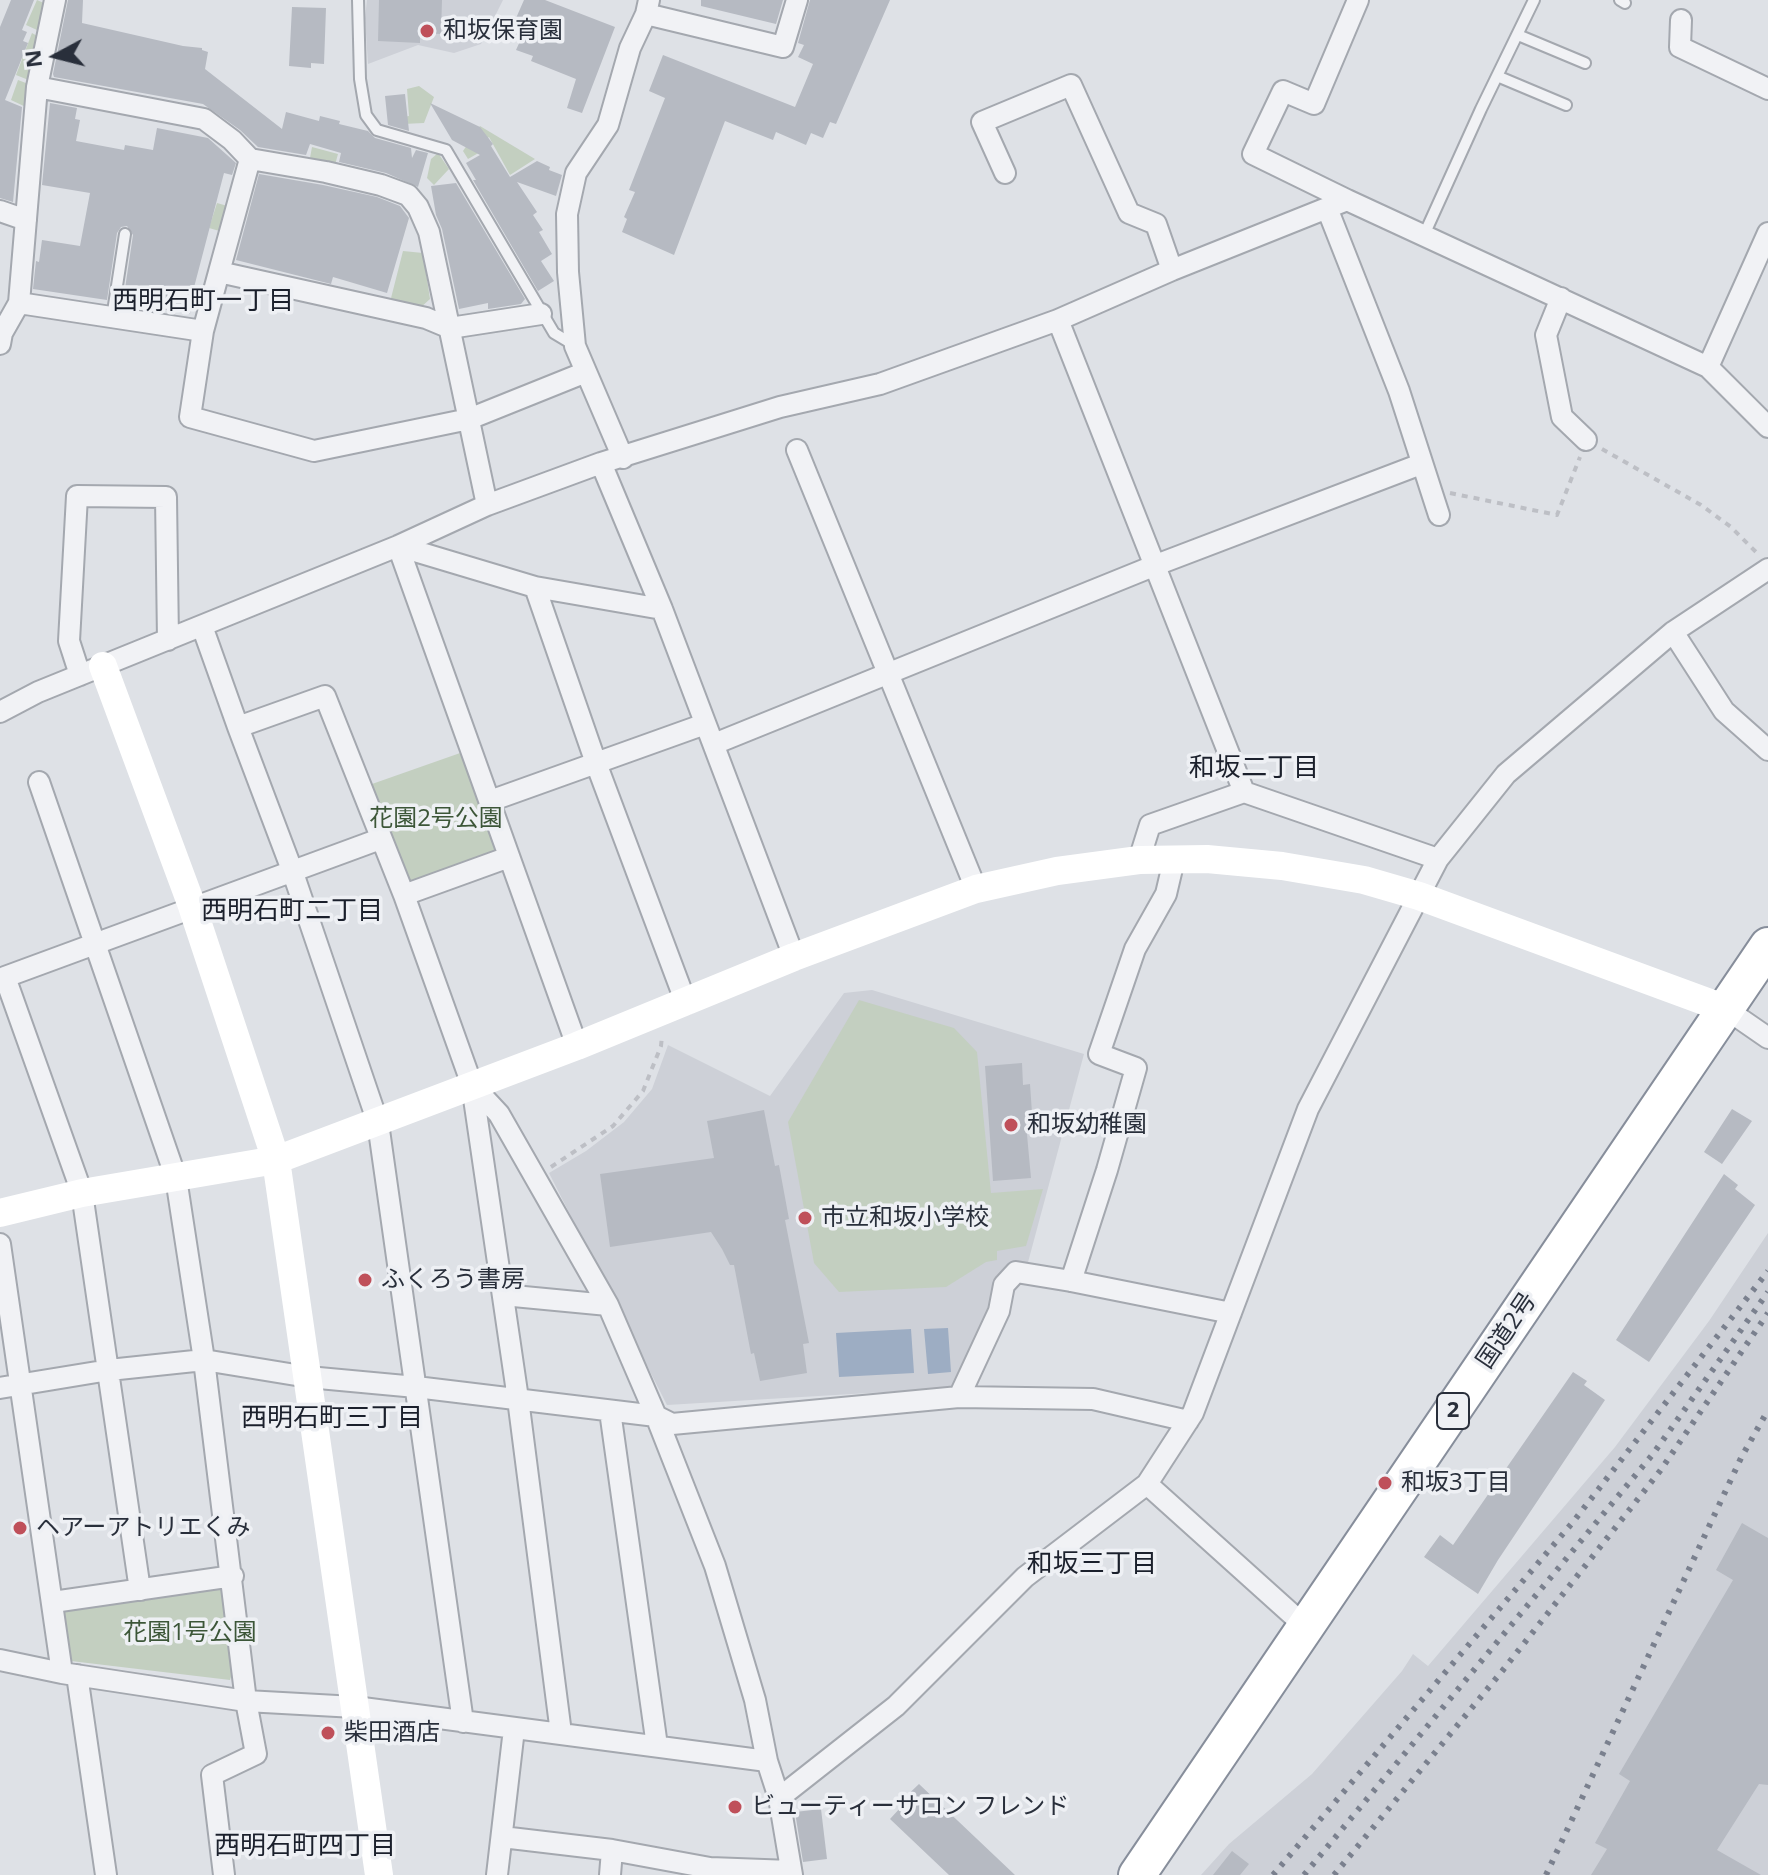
<!DOCTYPE html>
<html>
<head>
<meta charset="utf-8">
<style>
	body { margin:0 }
	#map { position:relative; width:1768px; height:1875px; overflow:hidden; background:#dee1e6; font-family:"Open Sans",sans-serif }
	canvas { display:block }
	.north { position:absolute; left:16px; top:16px; width:80px; height:80px; -webkit-text-stroke:6px #eef0f4; paint-order:stroke; rotate:263deg; font-size:22px; font-weight:700; line-height:32px; text-align:center; color:#292f3b }
	.north::after { content:''; display:block; margin:auto; width:28px; height:36px; background:#292f3b; clip-path:polygon(50% 0,100% 100%,50% 72%,0 100%) }
</style>
</head>
<body>
<div id="map">
<canvas width="1768" height="1875"></canvas>
<div class="north">N</div>
</div>
<script>
const context = document.querySelector('canvas').getContext('2d');
context.lineJoin = 'round';
function fillPath(path, color) { context.fillStyle = color; context.fill(path, 'evenodd'); }
const poly = rows => new Path2D(rows.map(r => 'M' + r).join(''));
function strokePath(path, color, width, dash) { context.strokeStyle = color; context.lineWidth = width; context.lineCap = dash ? 'butt' : 'round'; context.setLineDash(dash || []); context.stroke(path); }
function write(font, color, halo, rows, align = 'center') {
  context.font = font + ' "Open Sans","Noto Sans JP",sans-serif'; context.lineWidth = 7; context.setLineDash([]); context.textBaseline = 'middle'; context.strokeStyle = halo; context.fillStyle = color; for (const [text, x, y, turn = 0] of rows) {
    context.save(); context.translate(x, y); context.rotate((+turn || 0) * Math.PI / 180); context.textAlign = isNaN(turn) ? turn : align; if (halo) context.strokeText(text, 0, 0); context.fillText(text, 0, 0); context.restore();
  }
}
fillPath(poly([
	[367,0,503,0,481,44,454,53,418,45,368,64,365,18],
	[872,990,1084,1054,1027,1266,1013,1262,996,1276,989,1311,953,1388,667,1405,549,1173,586,1151,624,1122,652,1089,668,1045,770,1096,844,993],
	[1768,1233,1768,1875,1201,1875,1229,1844,1312,1774,1402,1671,1413,1654,1428,1666,1615,1447,1709,1321]
]), '#cdd0d7');
fillPath(poly([
	[37,0,46,4,37,30,26,25],
	[32,33,39,37,31,81,16,75],
	[18,80,31,85,28,108,11,100],
	[419,86,434,97,424,123,403,124,402,117,409,116,407,89],
	[480,126,535,159,510,175,489,137,479,145,482,151,468,159,463,151],
	[312,147,338,154,335,165,310,158],
	[438,153,449,169,434,185,427,178,431,159],
	[217,203,231,207,223,232,209,228],
	[403,251,423,253,430,299,419,309,390,302],
	[463,752,498,852,410,883,372,784],
	[859,1000,954,1028,977,1052,991,1193,1043,1189,1026,1246,997,1251,997,1260,986,1262,946,1287,839,1292,814,1263,788,1122],
	[226,1588,234,1668,230,1680,71,1661,61,1608]
]), '#c3cfc0');
fillPath(poly([
	[948,1328,951,1372,928,1374,924,1329],
	[911,1329,914,1373,839,1377,836,1333]
]), '#9dadc3');
fillPath(poly([
	[11,0,34,0,22,30,27,32,23,41,28,43,5,100,22,107,13,202,0,198,0,27],
	[68,0,83,0,82,23,183,46,202,48,202,50,208,52,205,69,282,129,286,112,319,121,320,116,340,121,339,124,368,131,375,138,411,148,412,158,416,150,428,153,418,187,386,173,339,162,341,153,310,144,306,155,258,147,240,130,203,104,54,77,53,74],
	[379,0,442,0,441,34,420,33,420,43,378,41],
	[524,0,545,0,615,27,582,113,567,108,576,79,531,61,533,56,516,50,521,39,509,34],
	[701,0,783,0,776,24,701,6],
	[810,0,890,0,836,124,830,122,823,138,811,133,806,145,776,132,773,140,725,121,674,255,622,232,627,219,624,217,635,192,629,190,665,98,649,91,663,55,795,107,813,64,798,57,804,45,798,43],
	[292,7,326,8,324,64,311,63,311,68,289,66],
	[405,94,409,131,388,125,385,96],
	[50,103,77,108,75,119,80,120,76,141,124,150,125,145,153,150,157,128,208,138,236,163,232,175,224,173,192,295,190,314,123,302,133,235,127,226,121,227,117,233,107,300,33,289,36,261,39,262,42,240,80,246,90,193,42,185],
	[430,103,480,127,493,144,491,146,510,177,537,161,550,167,549,170,562,175,556,196,517,182,537,212,533,215,543,230,539,232,552,254,541,261,554,281,538,291,473,180,476,180,466,163,480,155,452,140],
	[259,174,323,185,377,197,400,206,409,218,387,293,333,277,331,284,236,260],
	[456,183,525,299,521,304,488,309,488,303,459,309,442,229,436,215,431,186],
	[1022,1063,1023,1085,1030,1084,1032,1113,1025,1113,1031,1178,993,1181,985,1066],
	[1732,1109,1752,1121,1722,1164,1704,1152],
	[764,1110,775,1166,779,1165,789,1219,785,1220,809,1343,803,1344,807,1373,760,1381,754,1353,751,1354,734,1265,730,1265,722,1249,711,1232,610,1247,600,1174,714,1158,707,1121],
	[1724,1174,1738,1185,1735,1189,1755,1205,1649,1362,1616,1340],
	[1573,1372,1587,1381,1584,1385,1605,1400,1498,1560,1478,1594,1424,1557,1440,1535,1453,1545],
	[1742,1523,1768,1538,1768,1785,1759,1784,1717,1850,1761,1875,1591,1875,1607,1849,1595,1843,1630,1781,1619,1774,1733,1580,1716,1570],
	[919,1784,1015,1875,949,1875,890,1819,901,1807,898,1804],
	[821,1809,827,1859,803,1862,795,1812],
	[1232,1851,1249,1864,1240,1875,1213,1875]
]), '#b6bac2');
const lane = poly([
	[358,0,360,79,366,115,377,130,446,150,554,333,574,345],
	[1620,0,1625,3],
	[1518,35,1585,63],
	[1497,76,1566,105],
	[1424,235,1481,109,1534,0],
	[112,318,125,234]
]);
const street = poly([
	[646,14,783,47,797,0],
	[1681,20,1680,47,1768,89],
	[37,87,204,119,232,140,250,159,326,172,381,185,408,195,418,207,429,232,487,505],
	[1005,173,982,122,1071,85,1129,213,1156,224,1172,270],
	[1347,200,1253,154,1283,91,1314,104,1358,0],
	[1327,208,1399,391,1439,515],
	[0,211,26,220],
	[219,272,250,159],
	[1561,298,1546,335,1562,417,1586,440],
	[19,303,203,331],
	[541,314,450,328,426,318,219,272,203,331,190,417,314,451,469,419,586,372],
	[1058,320,1244,792,1150,825,1139,860],
	[0,344,2,333,19,303,37,87,55,0],
	[1708,367,1768,233],
	[797,450,976,889],
	[623,458,575,346,568,272,567,214,576,173,608,125,630,48,646,14,649,0],
	[601,463,662,609,794,957],
	[398,546,577,1046],
	[398,546,535,587,662,609],
	[535,587,596,763,686,1003],
	[202,626,238,727,325,696,404,895,472,1085,518,1399,561,1733],
	[1673,632,1724,711,1768,750],
	[80,675,69,641,77,496,166,497,168,640],
	[0,712,38,692,398,546,487,505,601,463,780,407,880,384,1058,320,1172,270,1347,200,1708,367,1768,427],
	[238,727,292,870,378,1123,463,1722],
	[714,744,1156,565,1421,464],
	[39,782,176,1178,204,1360,246,1701,256,1754,212,1775,224,1875],
	[1244,792,1438,859],
	[490,801,705,724],
	[404,895,509,857],
	[1726,1009,1768,1038],
	[472,1085,499,1114,608,1305,656,1416,715,1566,755,1700,767,1761,779,1798,792,1875],
	[0,1244,62,1673],
	[1071,1281,1107,1170,1136,1068,1099,1054,1135,949,1166,894,1174,860],
	[503,1295,608,1305],
	[0,1388,109,1370,204,1360,308,1377,416,1387,656,1416,672,1424,959,1397,999,1311,1004,1285,1016,1272,1071,1281,1231,1313],
	[959,1397,1093,1399,1188,1421],
	[610,1411,657,1746],
	[1147,1484,1306,1627],
	[140,1590,82,1193,5,977,380,839],
	[53,1602,233,1576],
	[0,1660,62,1673,246,1701,355,1707,767,1761],
	[77,1675,106,1875],
	[779,1798,896,1706,1025,1577,1147,1484,1193,1413,1308,1109,1438,859,1506,774,1673,632,1768,569],
	[502,1837,612,1850,710,1868,791,1871],
	[497,1875,514,1729],
	[610,1875,612,1850]
]);
const highway = poly([
	[1137,1875,1768,946]
]);
strokePath(lane, '#a4a8af', 14);
strokePath(street, '#a4a8af', 24);
strokePath(highway, '#878e9b', 40);
strokePath(poly([
	[1602,449,1701,505,1731,527,1757,553],
	[1450,493,1557,515,1580,457],
	[551,1167,613,1126,643,1091,661,1046,662,1036]
]), '#bdbfc5', 4, [6, 6]);
strokePath(lane, '#f1f2f5', 10);
strokePath(street, '#f1f2f5', 20);
strokePath(poly([
	[103,666,192,906,276,1160,379,1875],
	[0,1213,82,1193,276,1160,577,1046,794,957,976,889,1057,871,1139,860,1207,859,1282,866,1364,880,1419,896,1726,1009]
]), '#fff', 28);
strokePath(highway, '#fff', 36);
strokePath(poly([
	[1273,1875,1573,1522,1768,1271],
	[1304,1875,1653,1454,1768,1292],
	[1334,1875,1503,1670,1660,1471,1768,1313],
	[1546,1875,1741,1458,1768,1410]
]), '#7a808e', 6, [4, 8]);
for (const [x, y, r, color] of [
	[427,31,8,"#bf505a"],
	[1011,1125,8,"#bf505a"],
	[805,1218,8,"#bf505a"],
	[365,1280,8,"#bf505a"],
	[1385,1483,8,"#bf505a"],
	[20,1528,8,"#bf505a"],
	[328,1733,8,"#bf505a"],
	[735,1807,8,"#bf505a"]
]) { const dot = new Path2D(); dot.arc(x, y, r, 0, 2 * Math.PI); context.fillStyle = color; context.fill(dot); strokePath(dot, '#eef0f4', 3); }
for (const [x, y, w] of [
	[1453,1411,32]
]) { const box = new Path2D(); box.roundRect(x - w / 2, y - 18, w, 36, 6); context.fillStyle = '#eef0f4'; context.fill(box); strokePath(box, '#292f3b', 2); }
write('bold 22px', '#292f3b', null, [
	["2",1453,1411]
]);
write('24px', '#292f3b', '#eef0f4', [
	["和坂保育園",443,31],
	["和坂幼稚園",1027,1125],
	["市立和坂小学校",821,1218],
	["ふくろう書房",381,1280],
	["和坂3丁目",1401,1483],
	["ヘアーアトリエくみ",36,1528],
	["柴田酒店",344,1733],
	["ビューティーサロン フレンド",751,1807]
], 'left');
write('24px', '#3c5638', '#eef0f4', [
	["花園2号公園",436,819],
	["花園1号公園",190,1633]
]);
write('24px', '#292f3b', '#eef0f4', [
	["国道2号",1507,1331,-56]
]);
write('26px', '#1b202c', '#eef0f4', [
	["西明石町一丁目",203,302],
	["和坂二丁目",1254,769],
	["西明石町二丁目",292,912],
	["西明石町三丁目",332,1419],
	["和坂三丁目",1092,1565],
	["西明石町四丁目",305,1847]
]);
</script>
</body>
</html>
